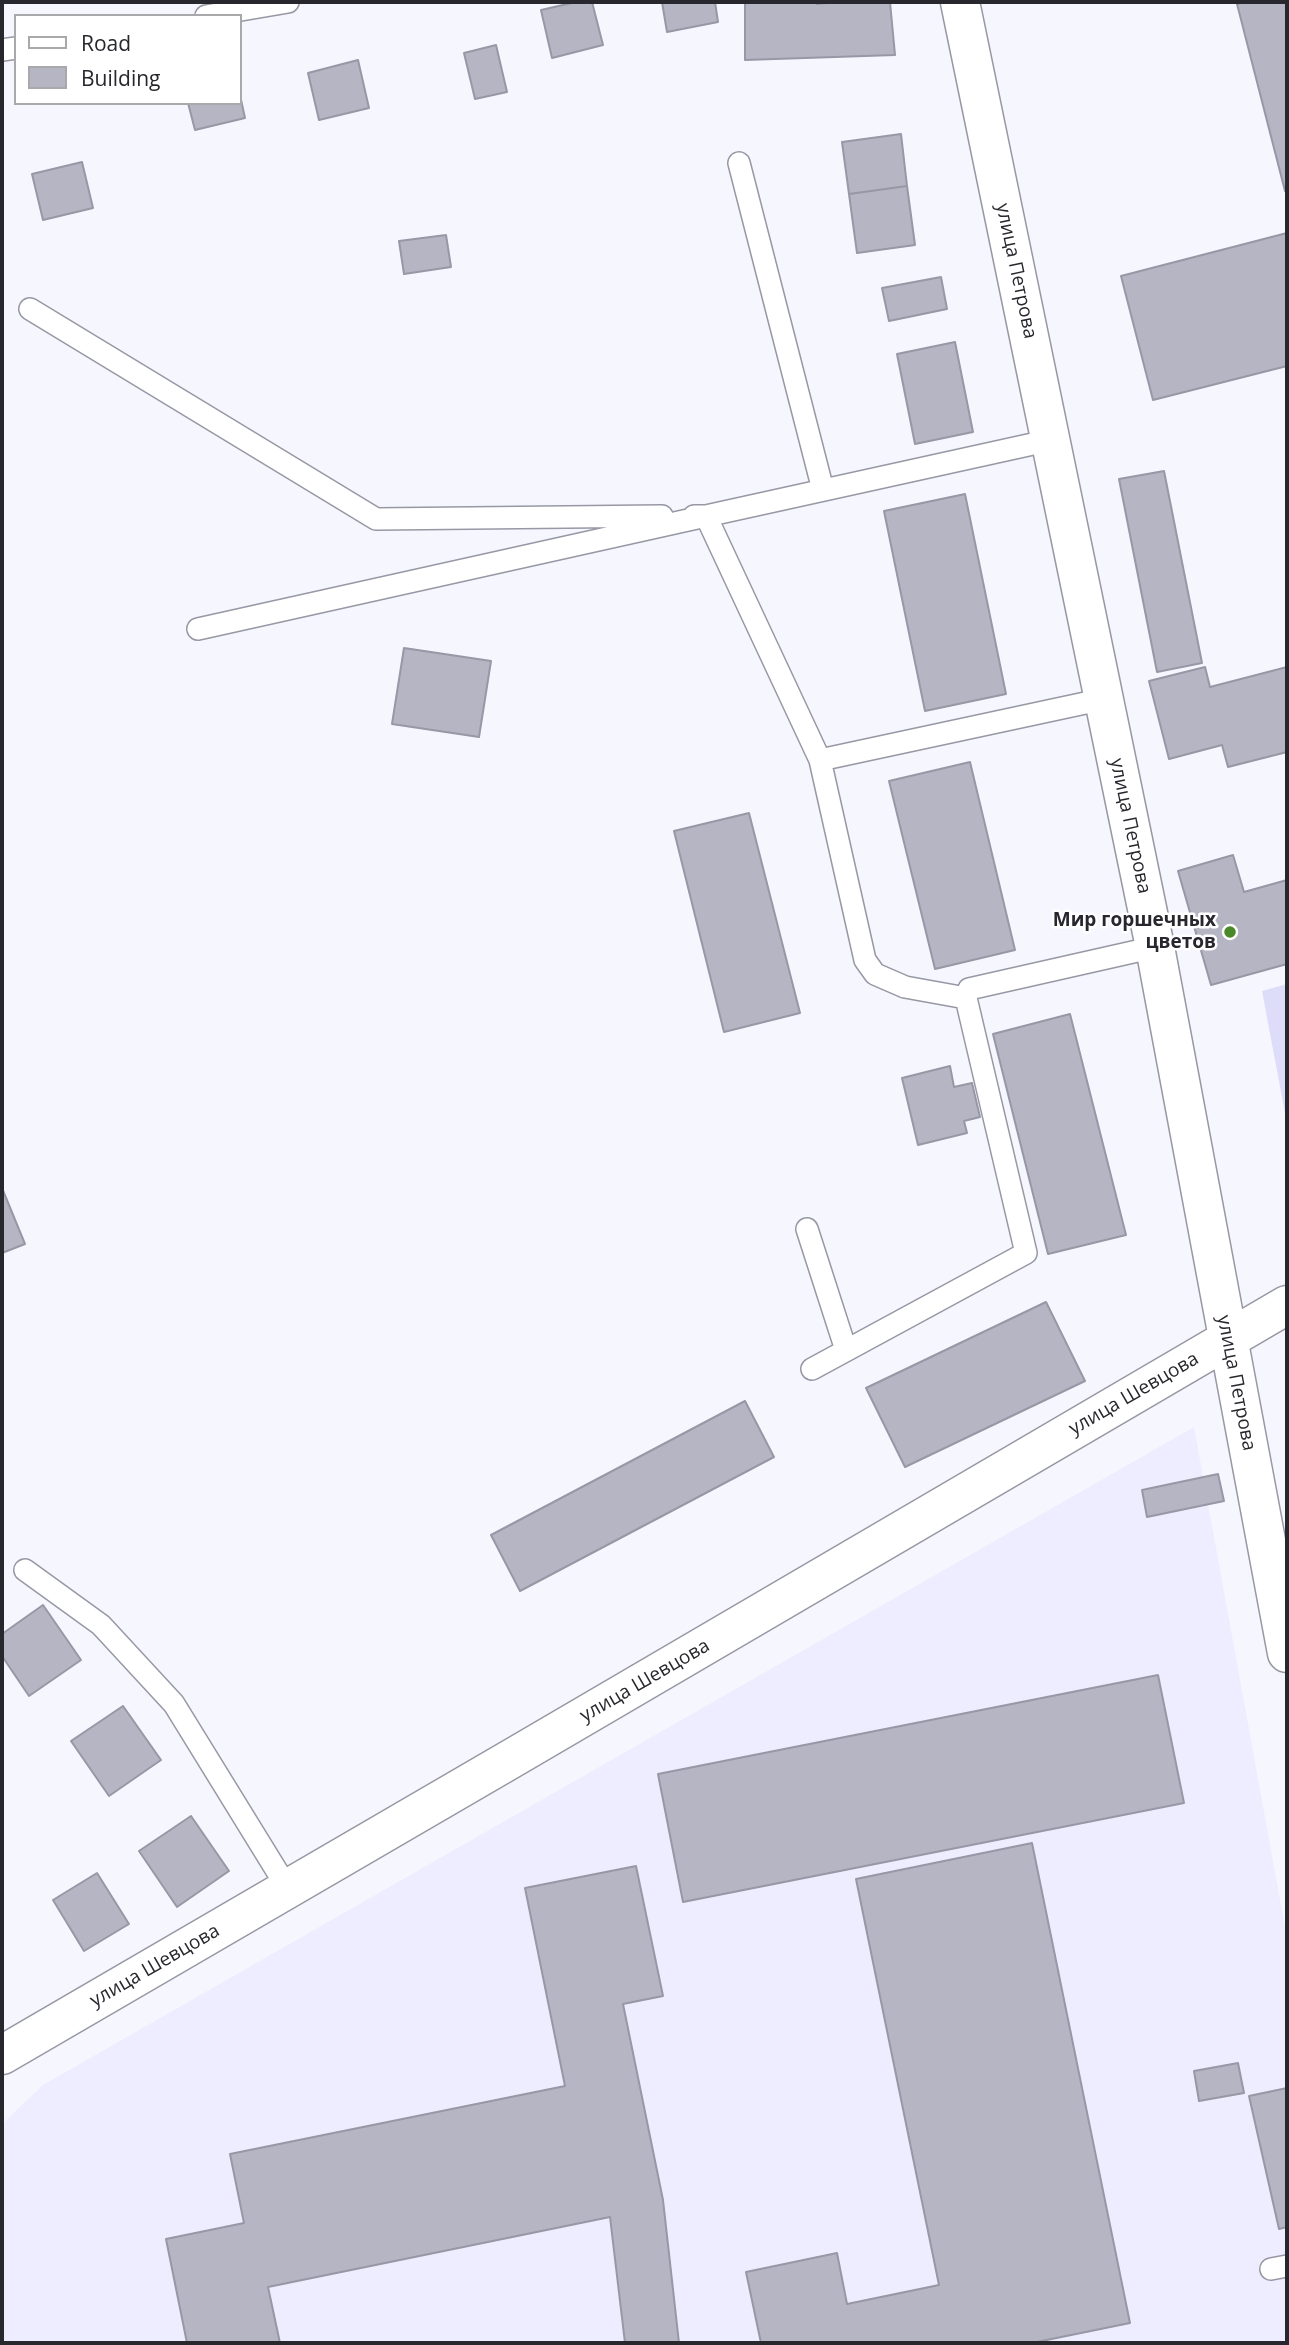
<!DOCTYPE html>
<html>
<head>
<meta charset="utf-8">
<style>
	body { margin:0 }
	#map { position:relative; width:1289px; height:2345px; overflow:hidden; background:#f6f6ff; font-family:"Open Sans",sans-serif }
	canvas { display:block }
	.frame { position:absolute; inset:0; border:4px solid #27272d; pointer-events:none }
	.legend { position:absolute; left:14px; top:14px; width:228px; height:91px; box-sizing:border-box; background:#fff; border:2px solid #a9a9ab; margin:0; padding:9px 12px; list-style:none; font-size:21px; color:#27272d }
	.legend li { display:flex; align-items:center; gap:14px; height:35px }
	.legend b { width:35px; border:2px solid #a9a9ab }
</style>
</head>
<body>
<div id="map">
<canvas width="1289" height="2345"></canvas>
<div class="frame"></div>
<ul class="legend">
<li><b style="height:9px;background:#fff"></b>Road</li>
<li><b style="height:19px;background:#b5b5c3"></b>Building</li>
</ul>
</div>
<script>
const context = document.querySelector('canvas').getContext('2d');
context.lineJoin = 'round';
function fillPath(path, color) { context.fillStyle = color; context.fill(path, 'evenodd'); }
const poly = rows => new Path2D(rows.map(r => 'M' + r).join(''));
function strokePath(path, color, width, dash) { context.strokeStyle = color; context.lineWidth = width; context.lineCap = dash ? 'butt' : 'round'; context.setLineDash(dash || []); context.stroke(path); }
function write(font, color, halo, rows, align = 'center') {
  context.font = font + ' "Open Sans",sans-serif'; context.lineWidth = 5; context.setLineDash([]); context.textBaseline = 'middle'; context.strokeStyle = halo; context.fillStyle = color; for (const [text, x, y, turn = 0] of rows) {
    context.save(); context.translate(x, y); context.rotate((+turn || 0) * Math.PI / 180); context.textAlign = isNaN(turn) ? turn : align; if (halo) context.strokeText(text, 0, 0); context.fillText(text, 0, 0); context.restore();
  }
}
fillPath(poly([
	[1194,1427,1287,1938,1287,2343,2,2343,2,2124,43,2085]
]), '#ededff');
fillPath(poly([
	[1287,984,1287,1124,1262,991]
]), '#deddf9');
const building = poly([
	[576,2,592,2,603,45,552,58,541,10,576,2],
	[662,2,715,2,718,22,667,32,662,2],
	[745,2,816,2,817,4,837,2,890,2,895,55,745,60,745,2],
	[1244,2,1287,2,1287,191,1285,191,1237,4,1244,2],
	[496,45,507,92,475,99,464,53,496,45],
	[358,60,369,108,319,120,308,73,358,60],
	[240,95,245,118,195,130,188,103,240,103,240,95],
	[901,134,907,186,849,194,842,142,901,134],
	[82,162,93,208,43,220,32,174,82,162],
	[907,186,915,245,857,253,849,194,907,186],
	[1287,233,1287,366,1153,400,1121,276,1287,233],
	[446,235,451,267,404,274,399,241,446,235],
	[941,277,947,309,889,321,882,288,941,277],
	[955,342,973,432,915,444,897,354,955,342],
	[1164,471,1202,663,1157,672,1119,479,1164,471],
	[965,494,1006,694,925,711,884,511,965,494],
	[404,648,491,661,479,737,392,724,404,648],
	[1205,667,1210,687,1287,667,1287,752,1228,767,1222,745,1169,759,1149,681,1205,667],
	[970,762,1015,950,935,969,889,781,970,762],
	[749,813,800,1013,724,1032,674,831,749,813],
	[1233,855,1244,892,1287,880,1287,964,1211,985,1178,871,1233,855],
	[1070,1014,1126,1235,1048,1254,993,1034,1070,1014],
	[950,1066,954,1087,972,1083,980,1117,964,1121,967,1133,918,1145,902,1078,950,1066],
	[2,1188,25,1244,2,1253,2,1188],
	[1046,1302,1085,1381,905,1467,866,1388,1046,1302],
	[745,1401,774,1457,520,1591,491,1535,745,1401],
	[1218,1474,1224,1501,1147,1517,1142,1490,1218,1474],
	[43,1605,81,1660,29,1696,2,1656,2,1634,43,1605],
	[1158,1675,1184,1803,683,1902,658,1774,1158,1675],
	[123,1706,161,1760,109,1796,71,1741,123,1706],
	[191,1816,229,1871,177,1907,139,1851,191,1816],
	[1032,1843,1130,2323,1032,2343,761,2343,746,2272,837,2253,847,2304,939,2285,856,1879,1032,1843],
	[636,1866,663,1996,623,2004,663,2200,679,2343,625,2343,610,2217,268,2287,280,2343,187,2343,166,2239,244,2223,230,2154,565,2086,525,1888,636,1866],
	[97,1873,129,1924,84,1951,53,1900,97,1873],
	[1238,2063,1244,2093,1199,2101,1194,2071,1238,2063],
	[1287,2088,1287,2227,1279,2229,1249,2096,1287,2088]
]);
fillPath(building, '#b5b5c3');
strokePath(building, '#9797a5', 2);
const lane = poly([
	[206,16,288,2],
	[2,50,16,48],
	[739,163,823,490],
	[30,309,376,519,662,516],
	[694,516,706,516,1051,440],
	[198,629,706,516,820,760,865,960,875,974,905,987,966,998],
	[820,760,1104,699],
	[807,1229,846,1350],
	[812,1369,1026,1253,966,998,969,989,1155,947],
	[25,1570,101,1625,174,1704,288,1889],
	[1271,2269,1287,2266]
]);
const secondary = poly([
	[960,2,1155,947,1287,1653],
	[2,2055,516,1756,1287,1305]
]);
strokePath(lane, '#9898a5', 24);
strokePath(secondary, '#9898a5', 41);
strokePath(lane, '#fff', 21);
strokePath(secondary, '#fff', 38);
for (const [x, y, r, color] of [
	[1230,932,7,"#4a892a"]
]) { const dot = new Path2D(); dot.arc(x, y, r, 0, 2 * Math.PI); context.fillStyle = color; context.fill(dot); strokePath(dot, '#fff', 2.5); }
write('19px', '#27272d', '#fff', [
	["улица Петрова",1016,271,78],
	["улица Петрова",1130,826,78],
	["улица Петрова",1236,1383,79],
	["улица Шевцова",1134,1394,-30],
	["улица Шевцова",645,1681,-30],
	["улица Шевцова",155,1966,-30]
]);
write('bold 19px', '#27272d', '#fff', [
	["Мир горшечных",1216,921],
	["цветов",1216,943]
], 'right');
</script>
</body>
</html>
